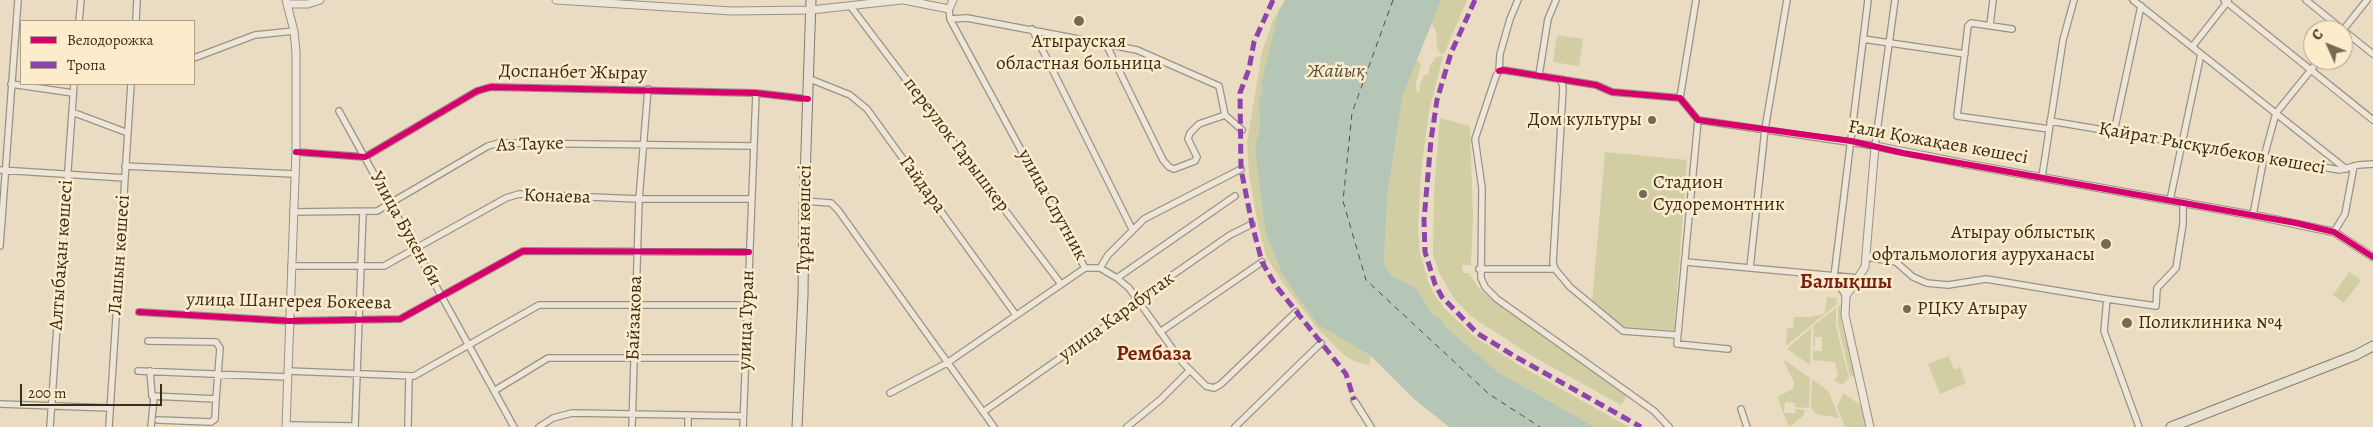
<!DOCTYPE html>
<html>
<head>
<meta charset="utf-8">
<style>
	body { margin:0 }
	#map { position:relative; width:2373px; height:427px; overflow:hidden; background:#e9dcc2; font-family:Alegreya,serif }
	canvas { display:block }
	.legend { position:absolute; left:20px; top:20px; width:175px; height:65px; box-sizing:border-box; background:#fceccc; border:1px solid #ae9f85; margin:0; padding:6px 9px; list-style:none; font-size:15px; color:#3a2c1a }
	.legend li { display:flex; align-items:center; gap:10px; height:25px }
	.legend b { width:25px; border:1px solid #ae9f85 }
	.north { position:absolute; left:2303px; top:20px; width:50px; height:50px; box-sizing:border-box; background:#fceccc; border:1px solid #ae9f85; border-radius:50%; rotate:314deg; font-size:14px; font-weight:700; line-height:20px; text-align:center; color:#3a2c1a }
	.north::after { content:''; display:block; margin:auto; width:18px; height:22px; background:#776a55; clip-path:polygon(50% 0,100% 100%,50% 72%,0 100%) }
	.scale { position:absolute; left:20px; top:384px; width:142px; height:22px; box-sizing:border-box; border:2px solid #3a2c1a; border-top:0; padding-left:6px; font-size:15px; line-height:18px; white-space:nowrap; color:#3a2c1a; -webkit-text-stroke:4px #fceccc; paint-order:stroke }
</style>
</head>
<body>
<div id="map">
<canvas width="2373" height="427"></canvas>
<ul class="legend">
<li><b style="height:6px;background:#d6006c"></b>Велодорожка</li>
<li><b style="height:6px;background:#8e44ad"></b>Тропа</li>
</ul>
<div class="north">С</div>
<div class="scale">200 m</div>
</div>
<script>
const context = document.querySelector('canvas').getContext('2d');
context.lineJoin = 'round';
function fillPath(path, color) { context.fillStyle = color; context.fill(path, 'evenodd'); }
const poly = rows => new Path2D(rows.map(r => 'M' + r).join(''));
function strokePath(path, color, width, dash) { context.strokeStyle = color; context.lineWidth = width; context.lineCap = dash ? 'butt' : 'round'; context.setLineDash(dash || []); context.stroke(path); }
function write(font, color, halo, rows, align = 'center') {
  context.font = font + ' Alegreya,serif'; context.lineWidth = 5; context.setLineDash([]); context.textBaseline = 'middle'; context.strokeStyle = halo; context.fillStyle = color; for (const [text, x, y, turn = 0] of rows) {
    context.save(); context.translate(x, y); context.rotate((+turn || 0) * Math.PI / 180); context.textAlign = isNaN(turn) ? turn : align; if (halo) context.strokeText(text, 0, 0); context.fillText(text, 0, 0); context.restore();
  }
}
fillPath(poly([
	[1441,0,1467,0,1444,54,1440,53,1437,48,1436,31,1431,22],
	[1279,10,1261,84,1263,91,1260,126,1255,148,1318,325,1371,356,1369,365,1356,362,1345,356,1317,328,1283,283,1266,256,1258,225,1249,174,1247,142,1262,52,1273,20],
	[1557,35,1583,39,1579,66,1553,62],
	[1443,56,1429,111,1421,173,1418,227,1420,253,1428,281,1435,296,1445,309,1475,337,1522,367,1629,427,1595,427,1498,372,1444,325,1441,318,1433,315,1416,288,1392,276,1386,268,1384,258,1388,190,1403,95,1417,59,1421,65,1416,83,1417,93,1420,90,1420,84,1424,75,1429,74,1429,68,1436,57],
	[1440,118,1470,126,1473,216,1471,265,1462,265,1463,273,1469,273,1480,290,1627,396,1621,405,1532,356,1472,317,1455,300,1439,272,1433,254,1434,191],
	[1605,152,1687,160,1674,330,1623,327,1592,303],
	[2349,272,2361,280,2344,303,2333,295],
	[1827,297,1837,298,1837,304,1786,346,1787,328,1793,328,1794,317,1810,317,1823,314,1825,312],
	[1842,304,1842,325,1855,375,1850,377,1838,323,1838,307],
	[1836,308,1836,327,1849,378,1842,385,1834,380,1838,375,1835,362,1813,360,1813,351,1822,351,1822,337,1815,337,1815,346,1813,346,1814,325],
	[1811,328,1810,365,1787,349],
	[1949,356,1954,370,1960,367,1966,383,1940,394,1928,364],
	[1782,358,1810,378,1809,408,1795,407,1795,403,1785,402,1784,413,1795,413,1795,409,1805,410,1803,416,1789,427,1777,397,1793,389,1794,382],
	[1812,379,1829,392,1839,418,1816,414,1811,408],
	[1843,393,1862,406,1867,427,1845,427,1837,407]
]), '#d1cea4');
fillPath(poly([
	[1285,0,1441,0,1403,95,1388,190,1384,258,1386,268,1392,276,1416,288,1433,315,1441,318,1444,325,1498,372,1595,427,1449,427,1413,398,1371,356,1318,325,1283,275,1266,234,1255,148,1260,126,1259,100,1263,91,1261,84,1279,10]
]), '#b5c6b7');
strokePath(poly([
	[1393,0,1352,113,1343,201,1366,280,1489,394,1540,427]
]), '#535040', 1, [6, 5]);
const minor = poly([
	[1518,0,1510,19,1500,54,1499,71,1496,76,1475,139,1482,188,1481,278,1485,287,1497,299,1654,411,1669,427],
	[2133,0,2346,169],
	[2224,0,2373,120],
	[2306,0,2343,30,2367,0],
	[851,7,1061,284],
	[949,9,950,19,1085,268],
	[950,19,967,18,1137,50,1219,86,1225,115,1242,130],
	[79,21,81,0],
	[136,21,137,0],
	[1990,25,1993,0],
	[1032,29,1132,229],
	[2012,29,1971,23,1968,26,1957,116,2049,129],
	[2343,30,2373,54],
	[1863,39,1965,54],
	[1106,44,1163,160,1169,167,1174,169,1195,161,1197,157,1188,139,1190,133,1199,124,1225,115],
	[2192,47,2228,1],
	[194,58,255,35,294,31],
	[1499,71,1503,70,1596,85,1612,92,1680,98,1698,120,1875,146,1895,0],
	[1539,75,1548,19,1556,0],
	[810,79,850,95,867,109,1016,315],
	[1561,79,1563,88,1553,263,1555,269,1570,287,1623,331,1677,335],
	[11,84,73,93],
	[1680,98,1696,0],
	[339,111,514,427],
	[72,112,128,133],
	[1698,120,1677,344,1728,349],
	[2050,121,2340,170,2358,165,2373,164],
	[2114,132,2141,6],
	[296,152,365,157,477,91,491,87,756,93,808,99],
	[125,166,294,174],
	[0,170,125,178],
	[2042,177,2063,40,2074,0],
	[2170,200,2201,54],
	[804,201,831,203,838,210,994,427],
	[293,212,377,211,488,146,499,143,754,146],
	[2253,215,2264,157,2276,113,2319,60],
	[2334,232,2345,214,2354,166],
	[0,246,18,0],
	[1866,257,1896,262,1913,277,1927,283,1948,285,1986,279,2107,299],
	[1686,262,1858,278],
	[291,266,384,266,506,198,519,194,639,199,751,199],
	[1100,268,1108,255,1144,219,1241,169],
	[1750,268,1765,129,1787,0],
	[1479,269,1555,269],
	[1117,278,1235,196],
	[1846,296,1834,277,1868,0],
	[139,312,289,321,400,319,523,251,749,252],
	[1160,332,1262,262],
	[148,341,216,342,220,348,216,399,152,396,150,371],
	[138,371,288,377],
	[288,371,414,376,539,305,747,305],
	[494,391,548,358,745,358],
	[890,393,947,363,1085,268,1100,268,1117,278,1129,288,1182,362,1206,386,1214,388,1221,384,1296,312],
	[1354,400,1371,427],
	[0,404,110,408],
	[1741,409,1747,427],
	[983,412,1130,309,1138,299,1230,235,1252,224],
	[158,420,211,422,215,419,216,399],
	[286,425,355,426],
	[50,427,74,84],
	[109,427,131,84],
	[151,427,154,397],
	[355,427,363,212],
	[408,427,409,376],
	[539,427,553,418,572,413,743,416],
	[632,427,639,199,648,89],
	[688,427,688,416],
	[743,427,756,93],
	[1127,427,1160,400,1190,370],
	[1235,427,1321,343],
	[2139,427,2104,331,2107,299,2156,306,2157,288,2176,268,2183,224,2183,202]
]);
const tertiary = poly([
	[286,0,294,31,296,53,296,152,286,427],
	[556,0,732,11,811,10,901,0],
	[904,0,949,9,953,0],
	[287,4,308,4,320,0],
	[1870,427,1845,315,1846,296,1865,267,1875,146,1966,164,2263,217,2334,232,2373,257]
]);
const primary = poly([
	[797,427,803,295,804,209,811,0],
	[2171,427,2356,355,2373,346]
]);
strokePath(minor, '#9b9282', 8);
strokePath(tertiary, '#9b9282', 9);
strokePath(primary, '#837b6b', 11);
strokePath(minor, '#ece5d8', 5.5);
strokePath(tertiary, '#ece5d8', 7);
strokePath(primary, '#e8e1d1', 9);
strokePath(poly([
	[1273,0,1254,42,1249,69,1240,93,1241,169,1252,224,1262,262,1276,286,1346,374,1354,400],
	[1475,0,1451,53,1437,100,1431,140,1424,220,1425,252,1435,284,1442,297,1477,333,1516,357,1641,427]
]), '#8e44ad', 5, [10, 5]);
strokePath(poly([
	[1499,71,1503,70,1596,85,1612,92,1680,98,1698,120,1851,141,1903,153,2296,223,2334,232,2373,257],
	[296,152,365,157,477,91,491,87,756,93,808,99],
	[139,312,289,321,400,319,523,251,749,252]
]), '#d6006c', 6);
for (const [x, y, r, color] of [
	[1079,21,6,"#776a55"],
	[1652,120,5,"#776a55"],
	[1643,194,5,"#776a55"],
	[2106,244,6,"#776a55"],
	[1907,309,5,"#776a55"],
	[2127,323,6,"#776a55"]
]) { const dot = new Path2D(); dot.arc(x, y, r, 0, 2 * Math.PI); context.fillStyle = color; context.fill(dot); strokePath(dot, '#fceccc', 2); }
write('19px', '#3a2c1a', '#fceccc', [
	["Атырауская",1079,42,"center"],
	["областная больница",1079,64,"center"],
	["Дом культуры",1642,120,"right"],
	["Стадион",1653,183],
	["Судоремонтник",1653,205],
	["Атырау облыстық",2095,233,"right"],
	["офтальмология ауруханасы",2095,255,"right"],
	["РЦКУ Атырау",1917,309],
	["Поликлиника №4",2138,323]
], 'left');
write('19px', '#3a2c1a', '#fceccc', [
	["Доспанбет Жырау",573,73,1],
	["Ғали Қожақаев көшесі",1938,143,10],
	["Аз Тауке",530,145,-2],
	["переулок Гарышкер",956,145,53],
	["Қайрат Рысқұлбеков көшесі",2212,149,10],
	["Гайдара",922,185,54],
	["Конаева",557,197,2],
	["улица Спутник",1052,205,61],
	["Тұран көшесі",805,219,-89],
	["Улица Букен би",405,229,61],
	["Алтыбақан көшесі",62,255,-86],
	["Лашын көшесі",120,255,-86],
	["улица Шангерея Бокеева",289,302,1],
	["улица Карабутак",1117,317,-36],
	["Байзакова",635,318,-88],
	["улица Туран",747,320,-88]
]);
write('italic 20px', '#535040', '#fceccc', [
	["Жайық",1336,72]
]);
write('bold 21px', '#7a1f14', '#fceccc', [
	["Балықшы",1846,283],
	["Рембаза",1154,355]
]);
</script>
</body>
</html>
